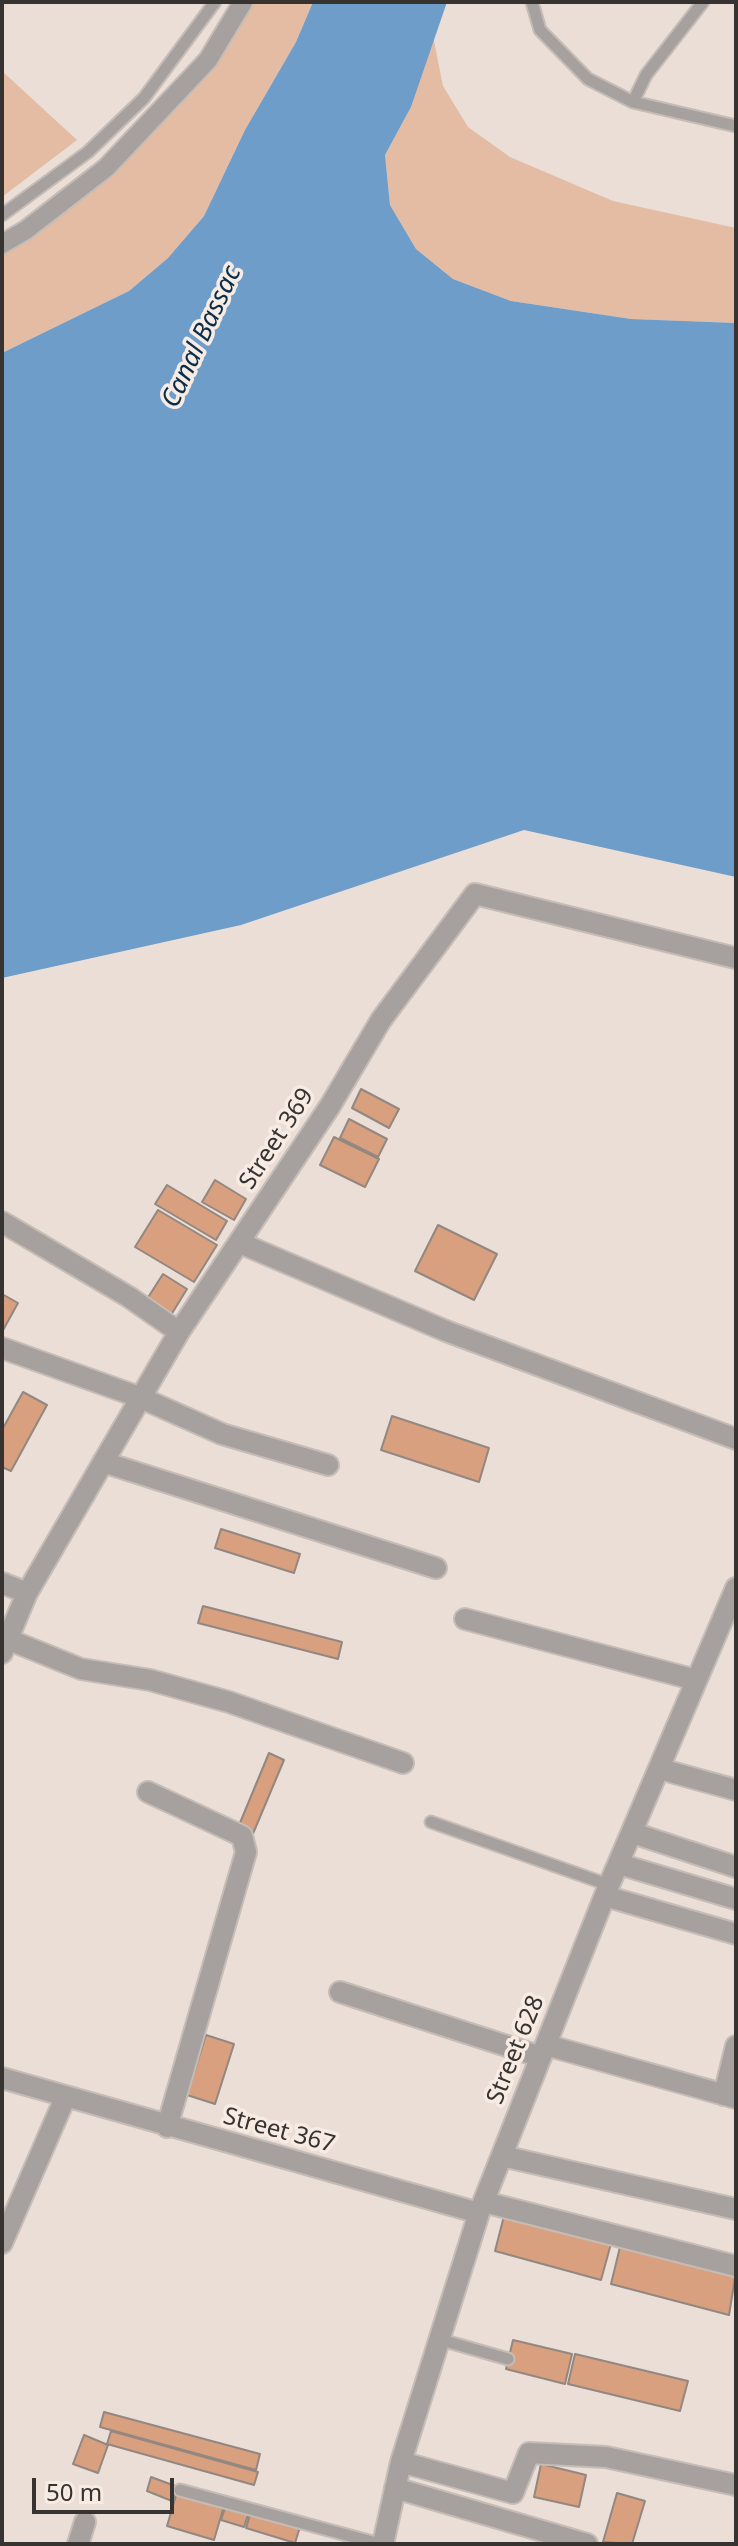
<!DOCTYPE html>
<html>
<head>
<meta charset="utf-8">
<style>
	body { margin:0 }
	#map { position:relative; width:738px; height:2546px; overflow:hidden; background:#eaded7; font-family:"Noto Sans",sans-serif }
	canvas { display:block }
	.frame { position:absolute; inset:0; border:4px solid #373330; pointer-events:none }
	.scale { position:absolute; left:32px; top:2478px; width:142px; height:36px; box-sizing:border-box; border:4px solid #373330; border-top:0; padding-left:10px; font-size:24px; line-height:28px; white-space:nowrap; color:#373330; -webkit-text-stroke:6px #f7ebe4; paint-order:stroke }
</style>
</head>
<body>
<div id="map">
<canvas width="738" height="2546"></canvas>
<div class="frame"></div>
<div class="scale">50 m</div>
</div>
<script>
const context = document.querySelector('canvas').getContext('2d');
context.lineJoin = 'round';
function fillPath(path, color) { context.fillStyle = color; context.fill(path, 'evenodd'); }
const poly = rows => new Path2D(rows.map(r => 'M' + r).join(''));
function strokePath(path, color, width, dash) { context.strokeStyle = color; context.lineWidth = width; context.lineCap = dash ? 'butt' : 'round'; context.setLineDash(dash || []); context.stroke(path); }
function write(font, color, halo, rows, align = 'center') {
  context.font = font + ' "Noto Sans",sans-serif'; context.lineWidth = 7; context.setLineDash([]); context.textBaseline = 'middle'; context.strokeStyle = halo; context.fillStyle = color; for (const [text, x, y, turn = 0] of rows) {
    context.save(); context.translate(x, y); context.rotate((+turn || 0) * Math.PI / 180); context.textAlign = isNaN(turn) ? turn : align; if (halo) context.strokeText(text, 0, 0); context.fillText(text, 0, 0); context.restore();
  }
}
fillPath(poly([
	[243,2,313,2,296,42,245,130,204,216,168,258,129,291,2,353,2,244,160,113],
	[433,36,443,86,468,127,510,157,613,201,736,228,736,323,631,319,511,301,453,279,416,249,390,205,385,155,411,107],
	[2,71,77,140,2,197]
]), '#e4bca4');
fillPath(poly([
	[313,2,447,2,411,107,385,155,390,205,416,249,453,279,511,301,631,319,736,323,736,877,524,830,241,925,2,978,2,353,129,291,168,258,204,216,245,130,296,42]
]), '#6e9dc9');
const building = poly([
	[361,1089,399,1109,389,1128,352,1108,361,1089],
	[349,1119,387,1139,378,1157,340,1138,349,1119],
	[334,1137,379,1159,365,1187,320,1165,334,1137],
	[215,1180,246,1199,234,1220,202,1202,215,1180],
	[167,1185,227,1221,216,1240,155,1204,167,1185],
	[158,1210,217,1245,194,1282,135,1247,158,1210],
	[438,1225,497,1254,474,1300,415,1271,438,1225],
	[163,1274,187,1289,171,1315,147,1299,163,1274],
	[2,1294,18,1303,2,1332,2,1294],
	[23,1392,47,1405,11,1471,2,1467,2,1430,23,1392],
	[392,1416,489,1448,479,1482,381,1450,392,1416],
	[221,1529,300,1554,294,1573,215,1548,221,1529],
	[203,1606,342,1642,338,1659,198,1623,203,1606],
	[269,1753,284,1760,252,1836,237,1830,269,1753],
	[206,2035,234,2044,215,2104,187,2095,206,2035],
	[505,2212,612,2240,601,2280,495,2251,505,2212],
	[621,2243,736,2272,729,2315,611,2284,621,2243],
	[513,2340,572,2354,565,2384,506,2369,513,2340],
	[575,2354,688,2381,680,2411,568,2384,575,2354],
	[104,2412,260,2454,256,2470,100,2427,104,2412],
	[111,2431,258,2472,254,2485,107,2444,111,2431],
	[84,2435,108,2445,98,2473,73,2464,84,2435],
	[541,2464,586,2475,579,2507,534,2497,541,2464],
	[151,2477,178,2487,172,2501,147,2491,151,2477],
	[177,2492,224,2506,214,2540,167,2526,177,2492],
	[617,2493,645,2501,632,2544,603,2542,617,2493],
	[226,2505,249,2512,244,2527,221,2520,226,2505],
	[251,2512,300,2527,295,2543,246,2528,251,2512]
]);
fillPath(building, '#d8a07e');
strokePath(building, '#928781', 2);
const service = poly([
	[532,2,540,30,588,79,633,102,736,126],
	[633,102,646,75,703,2],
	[2,215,88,152,144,98,215,2],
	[431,1822,609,1885],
	[438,2339,508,2359],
	[180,2490,380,2544]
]);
const pedestrian = poly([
	[2,244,26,230,106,168,208,60,243,2]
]);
const minor = poly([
	[2,1222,129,1297,179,1332],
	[240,1243,446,1331,736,1439],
	[2,1348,139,1397,222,1434,328,1465],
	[103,1462,436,1568],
	[2,1583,27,1593],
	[465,1619,696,1680],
	[7,1639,81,1669,150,1680,229,1702,403,1763],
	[2,1653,27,1593,179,1332,330,1106,381,1020,475,894,736,958],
	[660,1769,736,1790],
	[148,1792,242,1836,246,1852,167,2127],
	[633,1833,736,1867],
	[619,1864,736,1899],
	[605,1896,736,1934],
	[340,1992,541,2057],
	[546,2045,736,2098],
	[2,2078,479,2213],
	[724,2095,736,2046],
	[502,2156,736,2209],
	[484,2202,736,2266],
	[2,2243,65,2098],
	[401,2462,513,2493,529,2453,606,2457,736,2485],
	[395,2488,587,2544],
	[78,2544,85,2522],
	[383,2544,401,2462,479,2213,609,1885,736,1588]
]);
strokePath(service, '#c6bcb6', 15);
strokePath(pedestrian, '#c6bcb6', 22);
strokePath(minor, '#c6bcb6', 24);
strokePath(service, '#a6a19e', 11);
strokePath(pedestrian, '#a6a19e', 18);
strokePath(minor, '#a6a19e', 20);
write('24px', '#373330', '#f7ebe4', [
	["Street 369",277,1139,-57],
	["Street 628",516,2050,-68],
	["Street 367",279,2131,15]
]);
write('italic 26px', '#092e4b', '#f7ebe4', [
	["Canal Bassac",202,337,-65]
]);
</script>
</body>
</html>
